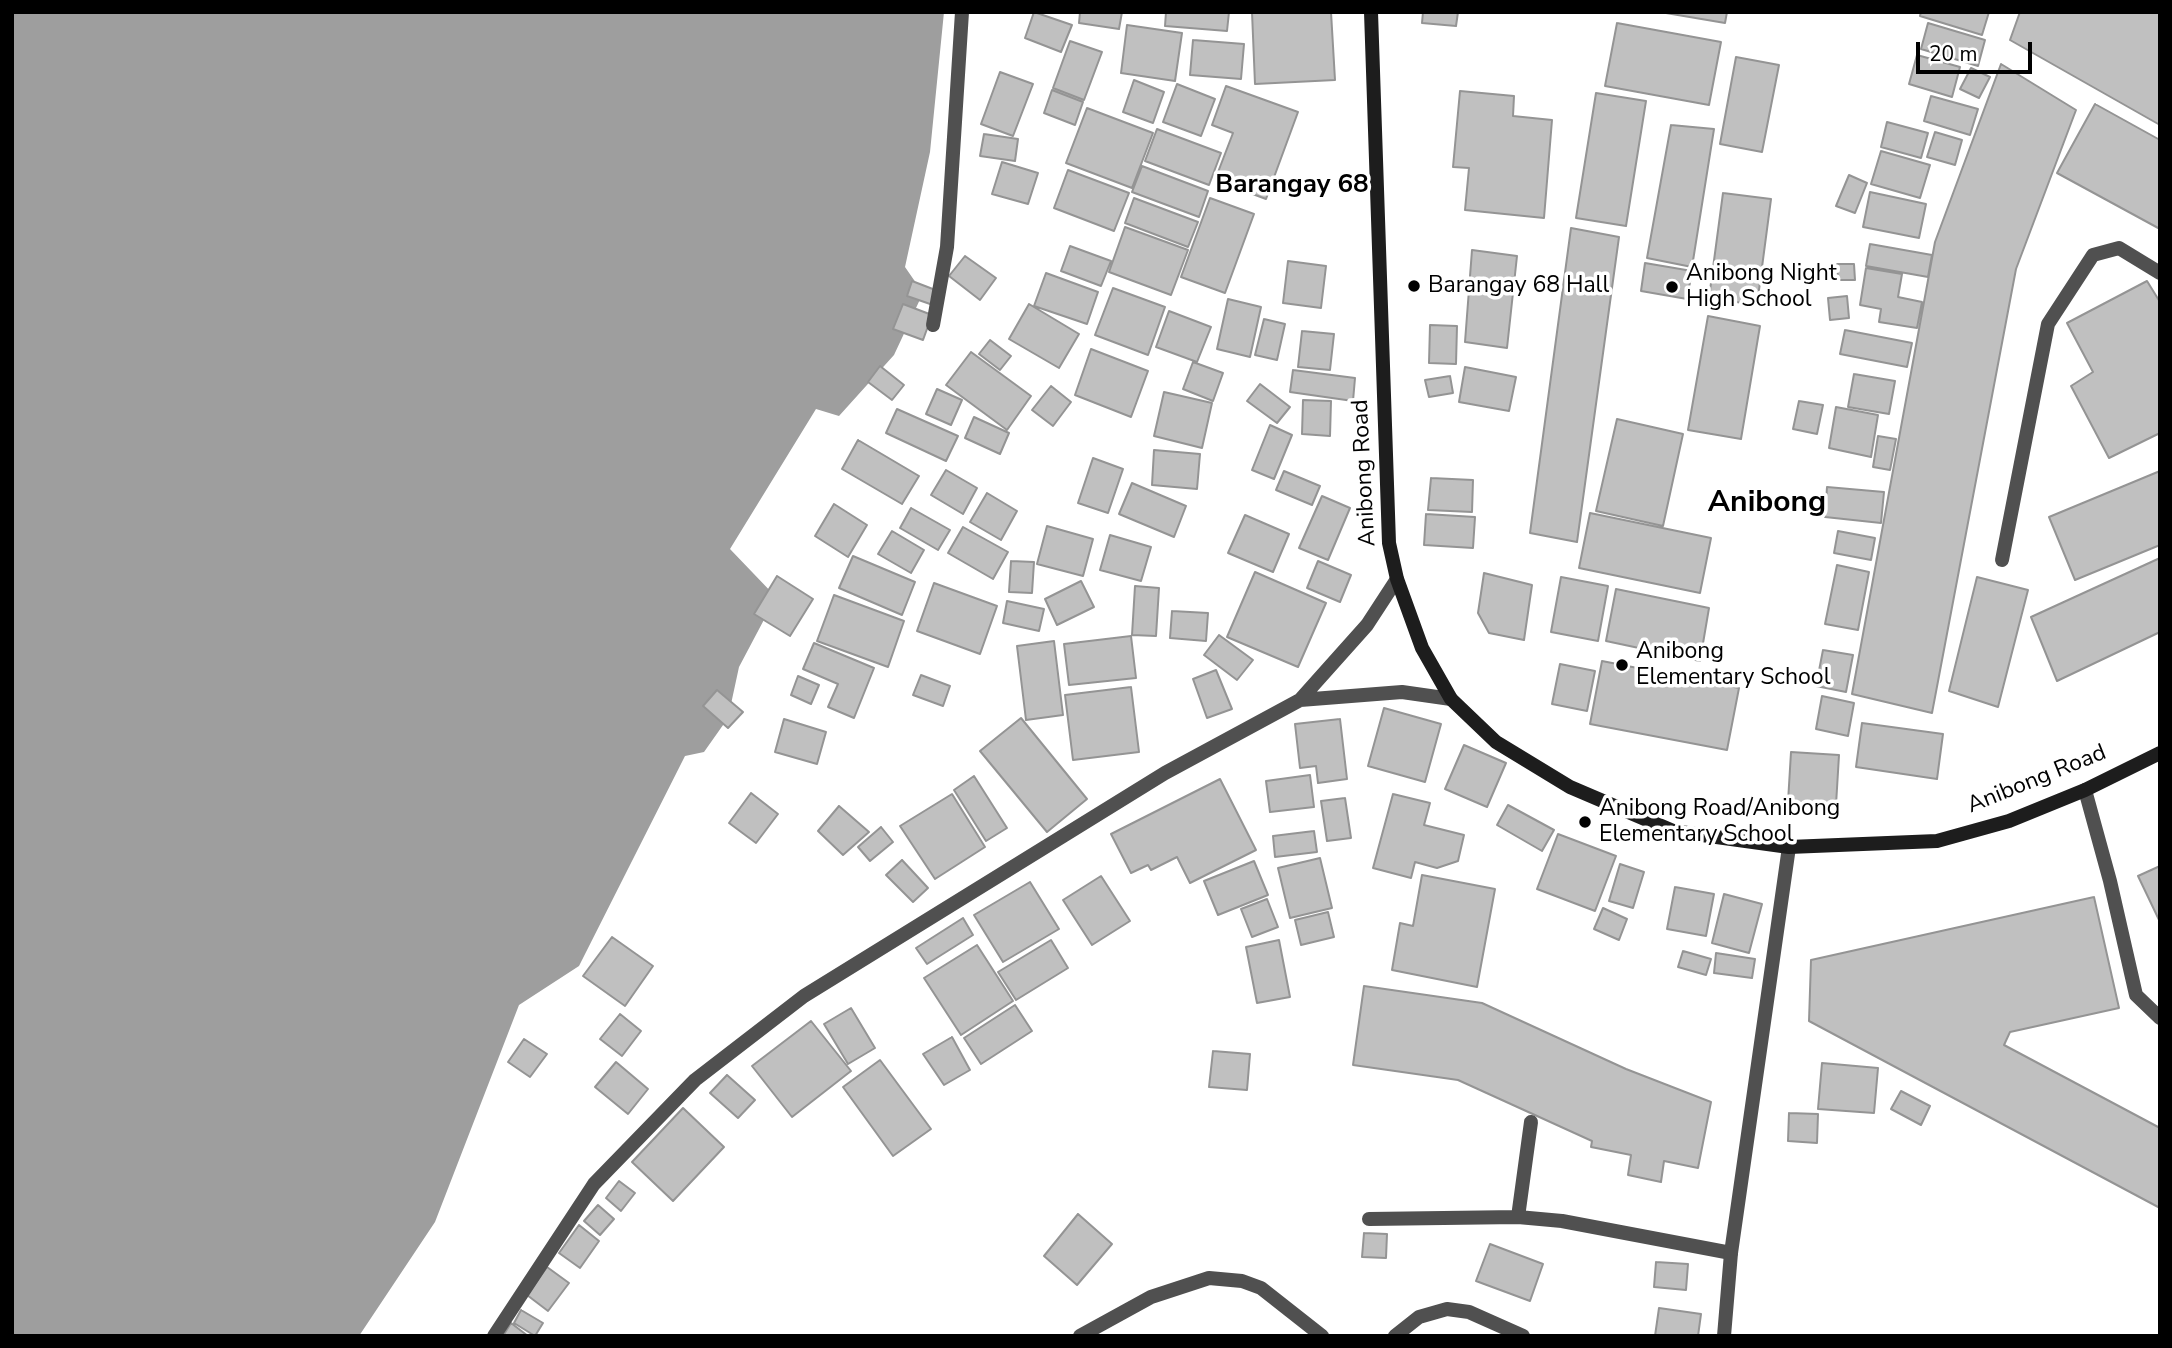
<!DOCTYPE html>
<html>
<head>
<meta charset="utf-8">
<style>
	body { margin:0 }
	#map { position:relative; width:2172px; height:1348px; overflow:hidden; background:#fff; font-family:"Nunito Sans",sans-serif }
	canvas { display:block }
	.frame { position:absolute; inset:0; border:14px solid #000; pointer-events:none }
	.scale { position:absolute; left:1916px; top:42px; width:116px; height:32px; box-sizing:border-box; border:4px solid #000; border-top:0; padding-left:9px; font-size:21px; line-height:24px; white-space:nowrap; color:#000; -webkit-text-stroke:5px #fff; paint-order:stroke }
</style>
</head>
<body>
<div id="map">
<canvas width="2172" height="1348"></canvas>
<div class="frame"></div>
<div class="scale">20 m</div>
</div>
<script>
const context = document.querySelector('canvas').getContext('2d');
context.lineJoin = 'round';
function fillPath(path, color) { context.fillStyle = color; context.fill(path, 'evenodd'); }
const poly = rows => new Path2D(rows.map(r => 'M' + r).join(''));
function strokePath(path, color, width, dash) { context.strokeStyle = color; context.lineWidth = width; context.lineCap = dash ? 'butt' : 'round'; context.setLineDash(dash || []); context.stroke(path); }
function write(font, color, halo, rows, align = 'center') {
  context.font = font + ' "Nunito Sans",sans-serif'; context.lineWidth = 7; context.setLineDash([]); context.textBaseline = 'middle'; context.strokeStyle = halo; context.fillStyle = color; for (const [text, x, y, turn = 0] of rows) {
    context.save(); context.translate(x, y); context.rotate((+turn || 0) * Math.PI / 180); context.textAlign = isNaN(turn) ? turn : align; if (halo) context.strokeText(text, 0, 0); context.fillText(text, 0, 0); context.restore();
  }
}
fillPath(poly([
	[12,12,944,12,930,152,905,267,923,293,894,355,839,416,816,409,730,549,776,597,739,667,728,718,704,752,685,756,579,966,519,1005,435,1222,359,1336,12,1336]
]), '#9e9e9e');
const building = poly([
	[1034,12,1072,25,1061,52,1025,38,1034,12],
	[1080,12,1122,12,1119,29,1079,23,1080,12],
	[1166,12,1229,12,1227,31,1165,26,1166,12],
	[1252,12,1331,12,1335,80,1255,84,1252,12],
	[1423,12,1458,12,1456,26,1422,23,1423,12],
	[1660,12,1727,12,1725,23,1660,12],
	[1921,12,1989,12,1982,35,1920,16,1921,12],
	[2020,12,2160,12,2160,125,2010,40,2020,12],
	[1617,23,1721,42,1709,105,1605,86,1617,23],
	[1928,23,1985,40,1978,66,1921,49,1928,23],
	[1127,25,1182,33,1175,81,1121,73,1127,25],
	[1193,40,1244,44,1241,79,1190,75,1193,40],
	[1070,41,1102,52,1084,100,1053,88,1070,41],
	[1917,55,1960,67,1952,97,1909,84,1917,55],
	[1736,57,1779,65,1762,152,1720,144,1736,57],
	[2001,64,2076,110,2016,269,1932,713,1852,694,1935,242,2001,64],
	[1971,68,1990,77,1979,98,1960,89,1971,68],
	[1000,72,1033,84,1013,136,981,124,1000,72],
	[1134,80,1164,92,1153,123,1123,112,1134,80],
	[1177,84,1215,99,1201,136,1163,122,1177,84],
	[1226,86,1298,112,1266,199,1215,180,1233,133,1212,125,1226,86],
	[1052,90,1083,102,1075,125,1044,113,1052,90],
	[1460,91,1514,96,1513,116,1552,120,1544,218,1465,210,1469,168,1453,167,1460,91],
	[1596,93,1646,101,1626,226,1576,218,1596,93],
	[1931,96,1978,109,1970,135,1924,121,1931,96],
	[2095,104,2160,140,2160,229,2057,173,2095,104],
	[1087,108,1153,133,1132,188,1066,163,1087,108],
	[1887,122,1928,133,1921,158,1881,147,1887,122],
	[1671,125,1714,129,1692,267,1647,258,1671,125],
	[1157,129,1221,153,1209,185,1145,161,1157,129],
	[1935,132,1962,140,1955,165,1927,157,1935,132],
	[984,134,1018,139,1015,161,980,156,984,134],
	[1881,151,1930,165,1920,198,1871,184,1881,151],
	[1002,162,1038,173,1028,204,992,194,1002,162],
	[1142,166,1208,191,1199,217,1132,192,1142,166],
	[1068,170,1129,193,1114,231,1054,208,1068,170],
	[1849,175,1867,183,1855,213,1836,206,1849,175],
	[1870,192,1926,204,1919,238,1863,227,1870,192],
	[1723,193,1771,199,1757,305,1709,298,1723,193],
	[1134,198,1198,222,1188,247,1125,223,1134,198],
	[1210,198,1254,214,1225,293,1181,277,1210,198],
	[1125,227,1188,250,1171,295,1109,272,1125,227],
	[1571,228,1619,237,1577,542,1530,533,1571,228],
	[1870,244,1932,255,1928,277,1866,266,1870,244],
	[1070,246,1111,261,1101,286,1061,271,1070,246],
	[1472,250,1517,256,1507,348,1465,342,1472,250],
	[965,256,996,278,980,300,949,276,965,256],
	[1288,261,1326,266,1321,308,1283,303,1288,261],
	[1645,263,1692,271,1687,299,1641,291,1645,263],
	[1837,264,1854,264,1855,280,1838,280,1837,264],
	[1866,268,1902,274,1898,297,1922,302,1917,328,1879,322,1881,309,1860,305,1866,268],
	[1046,273,1098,292,1087,324,1034,306,1046,273],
	[912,281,938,291,933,305,907,296,912,281],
	[2147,281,2160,302,2160,433,2109,458,2071,386,2093,372,2067,323,2147,281],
	[1113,288,1165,307,1148,355,1095,335,1113,288],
	[1847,296,1849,318,1830,320,1828,298,1847,296],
	[1228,299,1261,307,1250,357,1217,349,1228,299],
	[903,304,932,315,923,340,893,329,903,304],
	[1029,304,1079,334,1059,368,1009,339,1029,304],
	[1169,311,1211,327,1197,362,1156,347,1169,311],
	[1708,316,1760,326,1741,439,1688,430,1708,316],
	[1264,319,1285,324,1277,360,1255,355,1264,319],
	[1430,325,1457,326,1456,364,1429,363,1430,325],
	[1845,330,1912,343,1907,367,1840,354,1845,330],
	[1302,331,1334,334,1330,370,1298,367,1302,331],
	[990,340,1011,356,1000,370,979,354,990,340],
	[1091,349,1148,371,1131,417,1075,395,1091,349],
	[971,352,1031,396,1007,430,946,385,971,352],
	[1193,362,1223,373,1213,401,1183,389,1193,362],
	[880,366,904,385,892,400,868,382,880,366],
	[1465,367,1516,377,1509,411,1459,402,1465,367],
	[1293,370,1355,378,1353,401,1290,392,1293,370],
	[1854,374,1895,381,1889,414,1848,407,1854,374],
	[1450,376,1453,393,1429,397,1425,380,1450,376],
	[1260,384,1290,407,1277,423,1247,401,1260,384],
	[1051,386,1071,402,1053,426,1032,410,1051,386],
	[937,389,962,400,951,425,926,414,937,389],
	[1164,392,1212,403,1202,448,1154,436,1164,392],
	[1303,400,1331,401,1330,436,1302,434,1303,400],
	[1799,401,1823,405,1817,434,1793,429,1799,401],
	[1836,407,1878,415,1871,457,1829,448,1836,407],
	[897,409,958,436,946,461,886,433,897,409],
	[974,417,1009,433,1000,454,965,438,974,417],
	[1617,419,1683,434,1663,526,1596,511,1617,419],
	[1270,425,1292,435,1274,479,1252,470,1270,425],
	[1878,436,1896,439,1890,470,1873,467,1878,436],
	[858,440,919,476,902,504,842,469,858,440],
	[1154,450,1200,454,1197,489,1152,485,1154,450],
	[1093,458,1123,469,1108,513,1078,503,1093,458],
	[946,470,977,488,963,514,931,495,946,470],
	[1284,471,1320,486,1312,505,1276,490,1284,471],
	[2160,471,2160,545,2075,580,2049,517,2160,471],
	[1431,478,1473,480,1472,512,1428,510,1431,478],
	[1132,483,1186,506,1174,537,1119,514,1132,483],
	[1827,487,1884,492,1881,523,1825,517,1827,487],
	[987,493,1017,511,1001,540,970,522,987,493],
	[1322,496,1350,508,1328,560,1299,548,1322,496],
	[834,504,867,525,848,557,815,536,834,504],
	[911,508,950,530,938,550,900,528,911,508],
	[1590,513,1711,538,1700,593,1579,568,1590,513],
	[1426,514,1475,517,1473,548,1424,545,1426,514],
	[1245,515,1289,534,1273,572,1228,553,1245,515],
	[1047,526,1093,539,1083,576,1037,564,1047,526],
	[963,527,1008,552,993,579,948,553,963,527],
	[892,531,924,550,911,573,878,554,892,531],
	[1838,531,1875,538,1871,560,1834,553,1838,531],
	[1110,535,1151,547,1141,581,1100,570,1110,535],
	[853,556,915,582,902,615,839,588,853,556],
	[2160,558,2160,632,2057,681,2031,617,2160,558],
	[1011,561,1034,562,1032,593,1009,592,1011,561],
	[1318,561,1351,575,1340,602,1307,588,1318,561],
	[1837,565,1869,572,1858,630,1825,624,1837,565],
	[1255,572,1326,603,1298,667,1227,637,1255,572],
	[1484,573,1532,585,1524,640,1489,633,1478,613,1484,573],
	[777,576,813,599,790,636,754,614,777,576],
	[1561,577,1608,586,1598,641,1551,632,1561,577],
	[1977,577,2028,590,1998,707,1949,691,1977,577],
	[1081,581,1094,607,1057,625,1045,599,1081,581],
	[934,583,997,606,980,654,917,631,934,583],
	[1135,586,1159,588,1156,636,1132,635,1135,586],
	[1616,589,1709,608,1700,661,1606,641,1616,589],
	[834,595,904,621,888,667,817,641,834,595],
	[1007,601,1044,609,1039,631,1003,623,1007,601],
	[1172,611,1208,613,1206,641,1170,638,1172,611],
	[1219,635,1253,660,1237,680,1204,655,1219,635],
	[1131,636,1136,678,1069,685,1064,644,1131,636],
	[1054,641,1063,715,1026,720,1017,646,1054,641],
	[814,643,874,668,854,718,828,707,838,684,803,669,814,643],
	[1823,650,1853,655,1846,692,1816,686,1823,650],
	[1602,661,1739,688,1727,750,1590,724,1602,661],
	[1560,664,1595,671,1587,711,1552,704,1560,664],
	[1216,670,1232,709,1207,718,1193,679,1216,670],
	[921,675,950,686,943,706,913,695,921,675],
	[798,676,819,685,811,704,791,695,798,676],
	[1131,687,1139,752,1073,760,1065,695,1131,687],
	[717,690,743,712,728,728,703,706,717,690],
	[1822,696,1854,703,1848,736,1816,729,1822,696],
	[1384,708,1441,724,1425,782,1368,766,1384,708],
	[1021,718,1087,799,1047,832,980,751,1021,718],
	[784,719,826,732,817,764,775,752,784,719],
	[1340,719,1347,779,1318,783,1316,766,1300,768,1295,724,1340,719],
	[1862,723,1943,734,1937,779,1856,767,1862,723],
	[1464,745,1506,763,1487,807,1445,789,1464,745],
	[1791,752,1839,755,1836,805,1788,802,1791,752],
	[1310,775,1314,807,1270,812,1266,781,1310,775],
	[974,776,1007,828,986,841,954,790,974,776],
	[1220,779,1256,850,1190,883,1177,857,1151,870,1148,865,1131,873,1111,834,1220,779],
	[751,793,778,814,756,843,729,823,751,793],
	[952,794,985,847,935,879,900,826,952,794],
	[1393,794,1430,803,1424,825,1464,835,1458,861,1437,868,1415,862,1411,878,1373,868,1393,794],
	[1345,798,1351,838,1327,841,1321,801,1345,798],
	[1508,805,1554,830,1542,851,1497,825,1508,805],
	[839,806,869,832,843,855,818,831,839,806],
	[881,827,893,842,870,861,858,847,881,827],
	[1314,831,1317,852,1275,857,1273,836,1314,831],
	[1558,834,1616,856,1595,911,1537,889,1558,834],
	[1320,858,1332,908,1290,918,1278,868,1320,858],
	[902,860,928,888,913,902,886,875,902,860],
	[1254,861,1268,895,1218,915,1204,881,1254,861],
	[1620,864,1644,872,1633,908,1609,901,1620,864],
	[2160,866,2160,922,2138,876,2160,866],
	[1422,875,1495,889,1477,987,1392,970,1400,923,1413,926,1422,875],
	[1101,876,1130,921,1092,945,1063,900,1101,876],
	[1030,882,1059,929,1003,962,974,915,1030,882],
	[1675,887,1714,894,1706,936,1667,929,1675,887],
	[1724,894,1762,904,1749,953,1712,943,1724,894],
	[2094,897,2119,1008,2010,1032,2004,1045,2160,1128,2160,1208,1809,1021,1811,960,2094,897],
	[1267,899,1278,927,1252,937,1241,909,1267,899],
	[1603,908,1627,919,1619,940,1594,929,1603,908],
	[1328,912,1334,937,1301,945,1295,920,1328,912],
	[963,918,973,935,927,964,916,948,963,918],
	[612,937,653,966,625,1006,583,976,612,937],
	[1051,940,1068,968,1016,1000,998,972,1051,940],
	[1279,940,1290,997,1257,1003,1246,947,1279,940],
	[977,945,1013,1001,961,1035,924,978,977,945],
	[1683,951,1711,959,1706,975,1678,967,1683,951],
	[1716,953,1755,959,1752,978,1714,973,1716,953],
	[1364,986,1482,1003,1626,1069,1711,1102,1698,1168,1664,1161,1661,1182,1628,1175,1631,1155,1591,1147,1592,1141,1458,1080,1353,1065,1364,986],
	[1015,1005,1032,1031,981,1064,964,1038,1015,1005],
	[851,1008,875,1048,848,1064,824,1024,851,1008],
	[620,1014,641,1031,622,1056,600,1039,620,1014],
	[811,1021,851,1071,792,1117,752,1066,811,1021],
	[952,1037,970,1070,944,1085,923,1054,952,1037],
	[524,1039,547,1054,530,1077,508,1062,524,1039],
	[1213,1051,1250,1054,1247,1090,1209,1087,1213,1051],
	[880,1060,931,1129,893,1156,843,1087,880,1060],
	[616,1062,648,1089,628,1114,595,1087,616,1062],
	[1822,1063,1878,1068,1874,1113,1818,1109,1822,1063],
	[727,1075,755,1100,738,1118,710,1093,727,1075],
	[1901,1091,1930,1106,1921,1125,1891,1109,1901,1091],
	[683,1108,724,1147,673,1201,632,1162,683,1108],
	[1789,1113,1818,1114,1817,1143,1788,1141,1789,1113],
	[619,1181,635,1193,621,1211,606,1198,619,1181],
	[598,1205,614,1219,600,1235,584,1221,598,1205],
	[1078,1214,1112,1244,1077,1285,1044,1256,1078,1214],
	[579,1225,599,1241,580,1268,559,1253,579,1225],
	[1364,1233,1387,1234,1386,1258,1362,1257,1364,1233],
	[1490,1244,1543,1264,1530,1301,1476,1281,1490,1244],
	[1656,1262,1688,1264,1686,1290,1654,1287,1656,1262],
	[547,1267,569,1283,548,1311,527,1295,547,1267],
	[1659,1308,1701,1314,1698,1336,1655,1336,1659,1308],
	[521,1310,543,1323,535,1336,514,1323,521,1310],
	[511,1323,528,1336,503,1336,511,1323]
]);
fillPath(building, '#c0c0c0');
strokePath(building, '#949494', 2);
strokePath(poly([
	[2002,560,2048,324,2093,255,2119,248,2160,273],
	[2085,790,2110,881,2136,995,2160,1018],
	[1518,1217,1531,1122],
	[1369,1219,1518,1217,1562,1221,1731,1253],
	[1080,1336,1151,1297,1209,1278,1242,1281,1261,1288,1322,1336],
	[1395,1336,1419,1317,1447,1309,1469,1312,1523,1336]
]), '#505050', 14);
strokePath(poly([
	[933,325,947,247,962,12],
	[1300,700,1367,625,1397,579],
	[494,1336,594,1184,695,1080,804,996,1165,773,1300,700,1402,692,1451,699],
	[1724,1336,1731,1253,1789,847]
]), '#505050', 14);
strokePath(poly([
	[1371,12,1389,543,1397,579,1422,648,1451,699,1496,742,1570,787,1673,831,1789,847,1937,841,2009,821,2085,790,2160,753]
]), '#1d1d1d', 14);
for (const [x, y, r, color] of [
	[1414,286,7,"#000"],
	[1672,287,7,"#000"],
	[1622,665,7,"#000"],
	[1585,822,7,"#000"]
]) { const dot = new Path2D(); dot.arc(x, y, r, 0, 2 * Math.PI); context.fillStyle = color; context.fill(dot); strokePath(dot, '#fff', 2.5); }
write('23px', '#000', '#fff', [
	["Anibong Night",1686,274],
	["High School",1686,300],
	["Barangay 68 Hall",1428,286],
	["Anibong",1636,652],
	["Elementary School",1636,678],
	["Anibong Road/Anibong",1599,809],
	["Elementary School",1599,835]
], 'left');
write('23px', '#000', '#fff', [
	["Anibong Road",1365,473,-93],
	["Anibong Road",2037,780,-22]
]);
write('bold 26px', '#000', '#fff', [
	["Barangay 68",1292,186]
]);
write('bold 30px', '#000', '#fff', [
	["Anibong",1767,504]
]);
</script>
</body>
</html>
